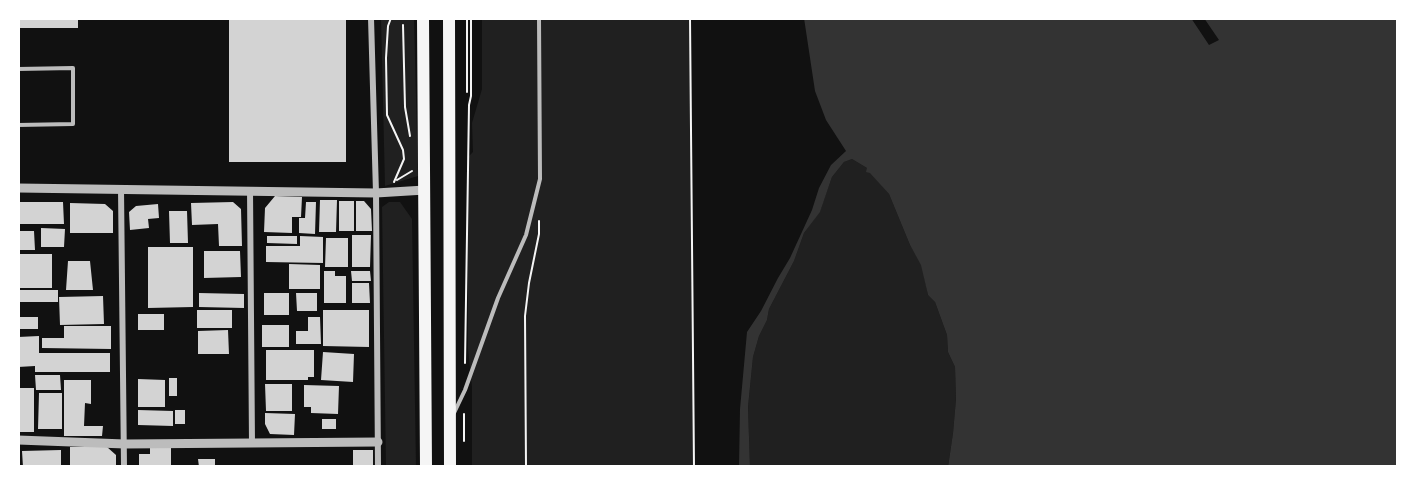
<!DOCTYPE html>
<html>
<head>
<meta charset="utf-8">
<style>
	body { margin:0 }
	#map { position:relative; width:1416px; height:485px; overflow:hidden; background:#111; font-family:"Roboto Condensed",sans-serif }
	canvas { display:block }
	.frame { position:absolute; inset:0; border:20px solid #fff; pointer-events:none }
</style>
</head>
<body>
<div id="map">
<canvas width="1416" height="485"></canvas>
<div class="frame"></div>
</div>
<script>
const context = document.querySelector('canvas').getContext('2d');
context.lineJoin = 'round';
function fillPath(path, color) { context.fillStyle = color; context.fill(path, 'evenodd'); }
const poly = rows => new Path2D(rows.map(r => 'M' + r).join(''));
function strokePath(path, color, width, dash) { context.strokeStyle = color; context.lineWidth = width; context.lineCap = dash ? 'butt' : 'round'; context.setLineDash(dash || []); context.stroke(path); }
fillPath(poly([
	[381,18,414,18,418,176,385,186],
	[482,18,690,18,694,467,472,467,472,387,468,349,468,157,473,152,472,123,482,89],
	[852,159,867,168,889,194,910,245,922,265,928,295,935,302,947,335,948,352,955,367,956,399,953,433,948,467,750,467,748,407,753,357,759,336,767,320,769,309,794,261,804,233,820,211,832,177,844,162],
	[389,202,400,202,412,219,416,467,386,467,382,207]
]), '#202020');
fillPath(poly([
	[804,18,1191,18,1209,45,1219,40,1204,18,1398,18,1398,467,948,467,953,433,956,399,955,367,948,352,947,335,935,302,928,295,921,265,910,245,889,194,870,173,866,172,867,168,852,159,844,162,832,177,820,212,804,233,794,261,769,309,767,320,759,336,753,357,748,407,750,467,739,467,740,409,747,332,761,311,778,278,790,258,812,210,819,188,831,165,846,151,826,120,815,91]
]), '#333');
fillPath(poly([
	[18,18,78,18,78,28,18,28],
	[229,18,346,18,346,162,229,162],
	[275,196,302,197,301,217,292,217,292,233,264,232,265,208],
	[320,200,337,200,336,232,319,232],
	[339,201,354,201,354,231,339,231],
	[356,201,364,201,371,209,372,231,356,231],
	[18,202,63,202,64,224,18,224],
	[233,202,241,209,242,246,219,246,218,224,192,225,191,203],
	[306,202,316,202,315,234,299,233,299,218,305,218],
	[70,203,105,204,113,211,113,233,70,233],
	[158,204,159,218,148,219,149,228,130,230,129,212,136,206],
	[169,211,187,211,188,243,170,243],
	[41,228,65,229,64,247,41,247],
	[18,231,34,231,35,250,18,250],
	[352,235,371,235,370,267,352,267],
	[267,236,297,236,297,244,267,243],
	[300,236,323,237,323,263,266,262,266,246,300,246],
	[326,238,348,238,348,267,325,267],
	[148,247,193,247,193,307,148,308],
	[204,251,240,251,241,277,204,278],
	[18,254,52,254,52,288,18,288],
	[68,261,90,261,93,290,66,290],
	[289,264,320,265,320,289,289,289],
	[324,271,335,271,335,276,346,276,346,303,324,303],
	[351,271,370,271,371,281,352,281],
	[352,283,369,283,370,303,352,303],
	[18,290,58,290,58,302,18,302],
	[199,293,244,294,244,308,199,307],
	[264,293,289,293,289,315,264,315],
	[296,293,317,293,317,311,297,311],
	[103,296,104,324,60,325,59,297],
	[197,310,232,310,232,328,197,328],
	[323,310,369,310,369,347,323,346],
	[138,314,164,314,164,330,138,330],
	[18,317,38,317,38,329,18,329],
	[308,317,320,317,321,344,296,344,296,331,308,331],
	[262,325,289,325,289,347,262,347],
	[64,326,111,326,111,349,42,348,42,338,64,338],
	[228,330,229,354,198,354,198,331],
	[39,336,39,353,110,353,110,372,35,372,35,366,18,367,18,337],
	[266,350,314,350,314,377,308,377,308,380,266,380],
	[323,352,354,354,353,382,321,380],
	[35,375,60,375,61,390,36,390],
	[169,378,177,378,177,396,169,396],
	[138,379,165,380,165,407,138,407],
	[64,380,91,380,91,404,85,403,84,426,103,426,102,436,64,436],
	[265,384,292,384,292,411,266,411],
	[304,385,339,386,338,414,311,413,311,407,304,407],
	[18,388,34,388,34,432,18,432],
	[39,393,62,393,62,429,38,429],
	[138,410,173,411,173,426,138,425],
	[175,410,185,410,185,424,175,424],
	[265,413,295,414,294,435,270,434,265,424],
	[322,419,336,419,336,429,322,429],
	[171,446,171,467,139,467,139,454,150,454,150,447],
	[70,447,107,447,116,455,116,467,70,467],
	[61,450,61,467,23,467,22,451],
	[353,450,373,450,373,467,353,467],
	[198,459,215,459,215,467,199,467]
]), '#d3d3d3');
strokePath(poly([
	[391,18,388,26,386,58,387,115,403,150,404,159,394,182],
	[690,18,694,467],
	[403,25,405,107,410,136],
	[467,92,467,18],
	[397,180,412,171],
	[465,363,469,105,471,96,471,18],
	[464,441,464,414],
	[526,467,525,316,529,283,539,234,539,221]
]), '#f5f5f5', 2);
strokePath(poly([
	[18,69,73,68,73,124,18,125],
	[454,413,465,390,498,298,526,235,540,179,539,18]
]), '#bcbcbc', 4);
strokePath(poly([
	[371,18,376,193,378,467],
	[121,189,124,467],
	[250,190,252,444]
]), '#bcbcbc', 6);
strokePath(poly([
	[18,188,376,193,425,190],
	[18,440,125,444,378,442]
]), '#bcbcbc', 9);
strokePath(poly([
	[423,18,426,467],
	[449,18,450,467]
]), '#f5f5f5', 12);
</script>
</body>
</html>
